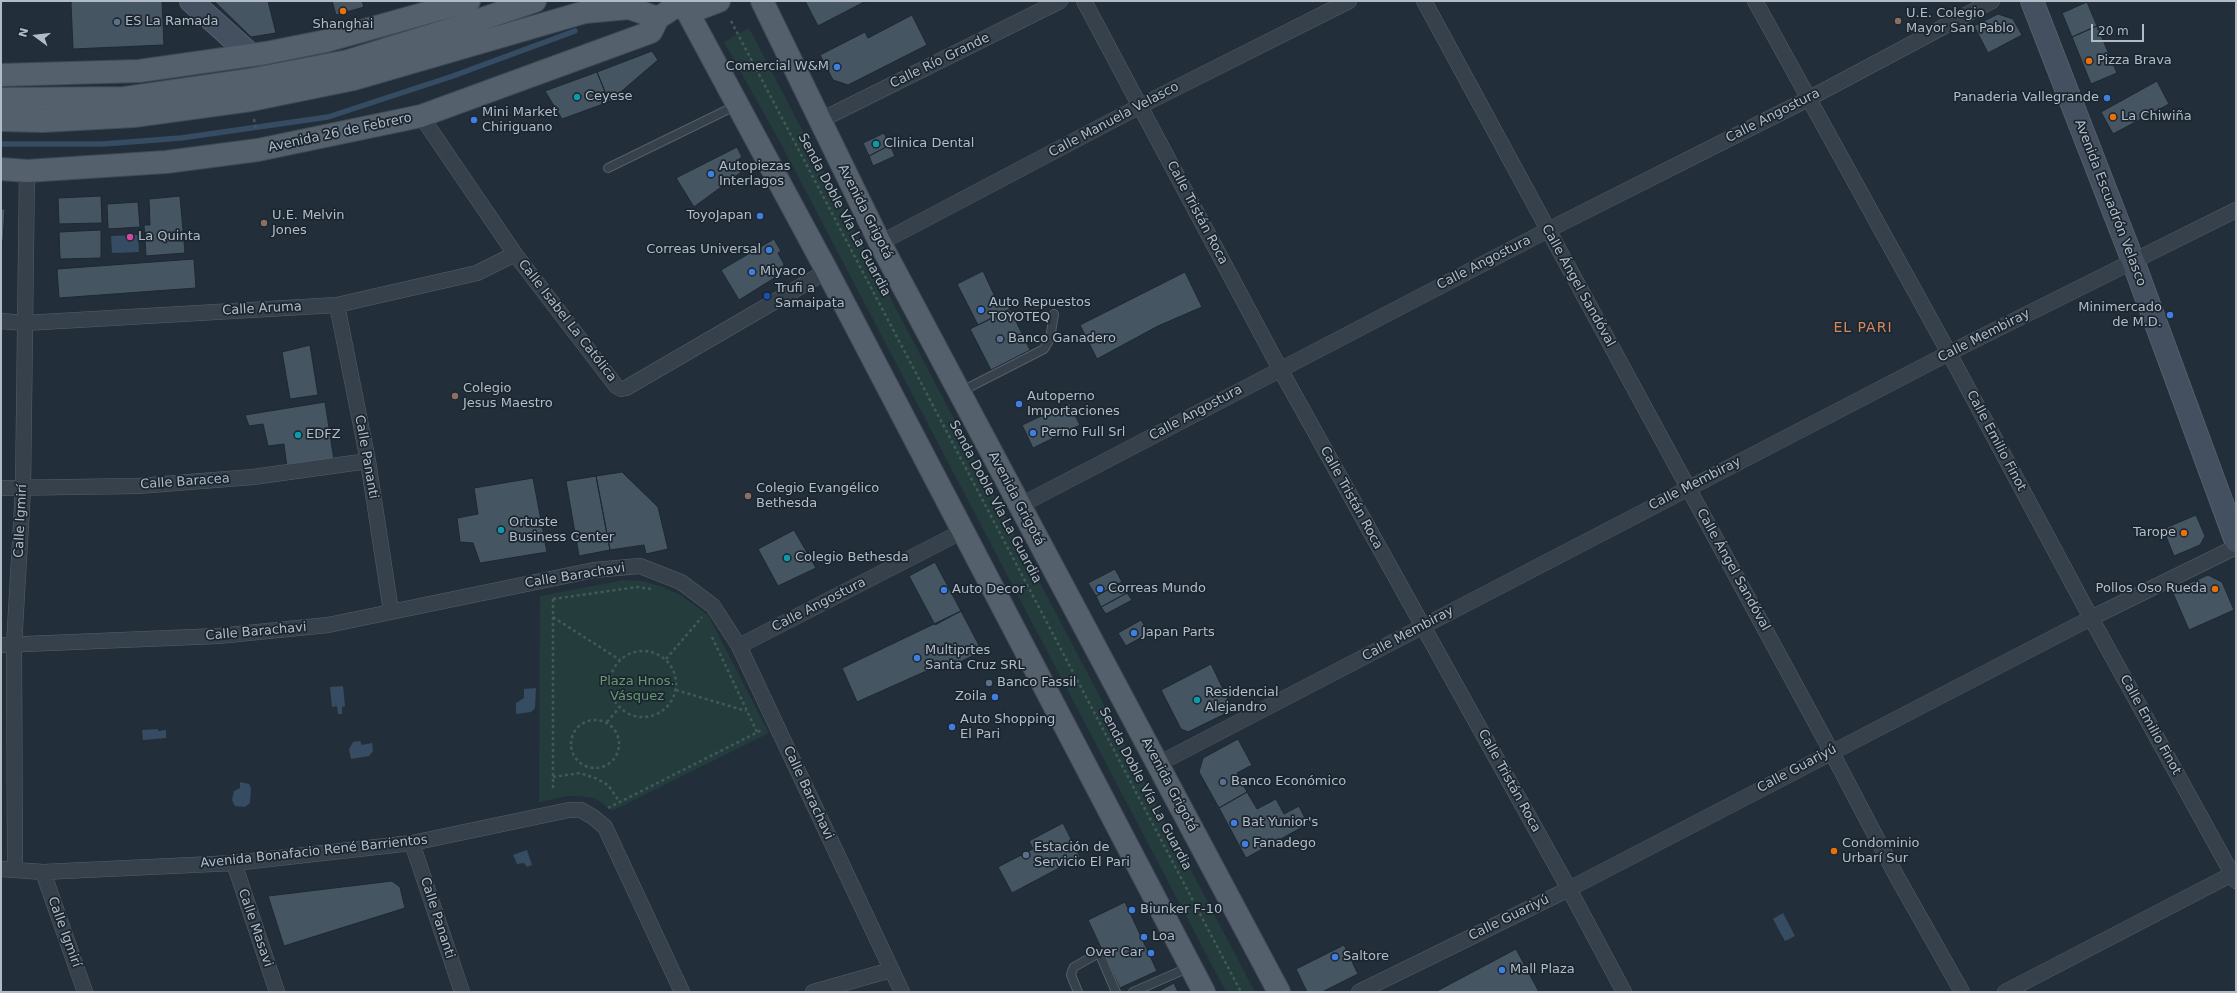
<!DOCTYPE html>
<html>
<head>
<meta charset="utf-8">
<style>
	body { margin:0 }
	#map { position:relative; width:2237px; height:993px; overflow:hidden; background:#222f3b; font-family:"DejaVu Sans",sans-serif }
	canvas { display:block }
	.frame { position:absolute; inset:0; border:2px solid #b1bcc7; pointer-events:none }
	.north { position:absolute; left:16px; top:16px; width:40px; height:40px; -webkit-text-stroke:3px #1b2630; paint-order:stroke; rotate:285deg; font-size:11px; font-weight:700; line-height:16px; text-align:center; color:#b1bcc7 }
	.north::after { content:''; display:block; margin:auto; width:14px; height:18px; background:#b1bcc7; clip-path:polygon(50% 0,100% 100%,50% 72%,0 100%) }
	.scale { position:absolute; left:2091px; top:24px; width:53px; height:18px; box-sizing:border-box; border:2px solid #b1bcc7; border-top:0; padding-left:5px; font-size:12px; line-height:14px; white-space:nowrap; color:#b1bcc7; -webkit-text-stroke:3px #1b2630; paint-order:stroke }
</style>
</head>
<body>
<div id="map">
<canvas width="2237" height="993"></canvas>
<div class="frame"></div>
<div class="north">N</div>
<div class="scale">20 m</div>
</div>
<script>
const context = document.querySelector('canvas').getContext('2d');
context.lineJoin = 'round';
function fillPath(path, color) { context.fillStyle = color; context.fill(path, 'evenodd'); }
const poly = rows => new Path2D(rows.map(r => 'M' + r).join(''));
function strokePath(path, color, width, dash) { context.strokeStyle = color; context.lineWidth = width; context.lineCap = dash ? 'butt' : 'round'; context.setLineDash(dash || []); context.stroke(path); }
function write(font, color, halo, rows, align = 'center') {
  context.font = font + ' "DejaVu Sans",sans-serif'; context.lineWidth = 3.5; context.setLineDash([]); context.textBaseline = 'middle'; context.strokeStyle = halo; context.fillStyle = color; for (const [text, x, y, turn = 0] of rows) {
    context.save(); context.translate(x, y); context.rotate((+turn || 0) * Math.PI / 180); context.textAlign = isNaN(turn) ? turn : align; if (halo) context.strokeText(text, 0, 0); context.fillText(text, 0, 0); context.restore();
  }
}
fillPath(poly([
	[749,28,799,124,1255,992,1226,992,781,144,724,42],
	[624,580,643,581,663,587,682,596,708,615,769,733,612,811,601,802,593,798,579,796,568,796,539,802,540,596]
]), '#243c3c');
fillPath(poly([
	[138,235,139,252,112,253,111,236],
	[343,686,345,706,342,707,342,714,338,714,337,706,332,707,330,687],
	[536,688,535,708,531,712,516,714,516,703,524,698,524,689],
	[158,729,158,731,166,730,166,738,143,740,142,730],
	[360,741,362,745,372,743,373,751,369,756,351,759,349,749,353,742],
	[240,782,249,784,251,788,250,803,245,807,235,806,232,800,234,791,240,788],
	[527,850,532,865,527,867,524,863,517,864,513,855],
	[1783,913,1795,936,1785,941,1773,919]
]), '#364c63');
strokePath(poly([
	[1,144,103,144,181,138,328,117,453,76,575,31]
]), '#364c63', 5.5);
const building = poly([
	[73,1,162,1,164,45,73,49,71,3,73,1],
	[214,1,268,1,276,33,251,37,214,1],
	[332,1,362,1,364,7,336,15,332,1],
	[805,1,866,1,818,26,805,1],
	[2087,2,2097,26,2072,37,2062,13,2087,2],
	[1998,14,2013,19,2022,35,1988,53,1974,26,1998,14],
	[912,15,927,45,848,85,833,80,820,55,865,32,868,38,912,15],
	[2097,26,2117,73,2091,84,2072,37,2097,26],
	[652,51,658,60,609,102,597,72,652,51],
	[597,72,609,102,562,119,545,91,597,72],
	[2157,81,2169,104,2113,134,2101,112,2157,81],
	[884,133,890,145,869,156,863,143,884,133],
	[890,145,895,156,873,166,869,156,890,145],
	[737,147,742,157,739,159,744,170,694,207,676,178,737,147],
	[101,196,102,223,59,224,58,198,101,196],
	[180,196,185,253,146,256,144,225,150,225,149,199,180,196],
	[138,202,140,227,108,229,107,204,138,202],
	[1,209,5,209,3,241,1,241,1,209],
	[101,230,101,258,60,259,59,232,101,230],
	[774,239,781,251,778,253,784,264,781,274,739,300,721,270,774,239],
	[194,259,196,288,59,298,57,269,194,259],
	[983,271,997,301,1004,298,1010,309,978,325,957,284,983,271],
	[1185,272,1202,307,1158,326,1097,359,1080,325,1185,272],
	[1010,309,1030,350,991,370,970,329,1010,309],
	[310,345,318,395,290,399,282,352,310,345],
	[325,402,334,460,287,468,284,444,268,446,263,424,249,426,245,415,325,402],
	[1069,403,1080,425,1033,448,1022,425,1069,403],
	[622,472,658,507,668,549,646,554,644,545,610,550,596,476,622,472],
	[596,476,610,550,579,556,566,481,596,476],
	[533,478,547,552,480,563,473,543,460,542,457,518,478,514,474,488,533,478],
	[2196,515,2205,536,2200,545,2174,556,2163,529,2196,515],
	[794,530,816,568,778,586,758,549,794,530],
	[935,562,961,611,935,625,909,576,935,562],
	[1115,569,1122,582,1096,596,1088,583,1115,569],
	[2208,575,2222,582,2234,610,2189,630,2172,591,2208,575],
	[1122,582,1127,593,1101,607,1096,596,1122,582],
	[1127,593,1132,600,1106,614,1101,607,1127,593],
	[961,611,982,651,944,670,942,664,857,702,842,668,961,611],
	[1141,620,1149,633,1126,646,1118,633,1141,620],
	[1211,664,1233,710,1188,732,1181,729,1161,690,1211,664],
	[1238,739,1252,765,1237,773,1247,792,1219,808,1199,772,1203,758,1238,739],
	[1247,792,1257,809,1276,799,1284,814,1299,806,1308,824,1246,858,1219,808,1247,792],
	[1063,823,1080,857,1012,893,998,867,1033,849,1029,841,1063,823],
	[392,881,400,887,405,908,284,946,268,896,392,881],
	[1125,902,1157,971,1120,988,1088,920,1125,902],
	[1344,945,1358,974,1322,992,1307,992,1296,969,1344,945],
	[1516,949,1539,992,1435,992,1516,949],
	[1174,983,1178,992,1157,992,1174,983]
]);
fillPath(building, '#465562');
strokePath(building, '#1d2832', 1);
const lane = poly([
	[608,168,737,105],
	[960,392,1044,349,1050,339,1054,314],
	[1078,992,1071,975,1072,971,1074,967,1097,954,1101,957,1116,992],
	[1133,992,1190,967]
]);
const street = poly([
	[1084,1,1280,369,1569,889,1624,992],
	[1424,1,1831,751,1896,875,1962,992],
	[1755,1,1949,353,2091,618,2236,881],
	[421,116,515,254,616,386,621,389,626,388,827,271],
	[819,121,1060,1],
	[880,243,1140,106,1349,1],
	[337,305,368,461,391,611],
	[1,321,25,323,337,305,477,273,515,254],
	[1,488,138,486,253,477,368,461],
	[1019,506,1548,230,1808,99,1992,1],
	[1,645,218,636,328,625,594,570,640,566,681,582,713,606,739,646,902,992],
	[739,646,963,531],
	[1158,764,1949,353,2236,210],
	[412,843,462,992],
	[234,863,277,992],
	[1,869,43,872,234,863,412,843,569,810,581,810,593,817,605,827,682,992],
	[15,870,14,646,23,489,27,171],
	[43,872,85,992],
	[813,992,891,970],
	[1359,992,1569,889,2091,618,2236,547],
	[2005,992,2236,872]
]);
const secondary = poly([
	[191,1,251,55],
	[2032,1,2133,261,2236,541]
]);
const primary = poly([
	[762,1,880,243,1279,992],
	[674,7,698,9,719,1],
	[686,9,827,271,1204,992],
	[1,75,139,71,266,53,326,41,469,1],
	[1,99,125,98,249,80,348,61,461,26,535,1],
	[1,120,43,121,134,116,251,100,354,79,585,12,629,8,658,18],
	[1,169,27,171,166,162,258,150,421,116,651,32,658,18,675,7]
]);
strokePath(lane, '#545f69', 10);
strokePath(street, '#545f69', 16);
strokePath(secondary, '#545f69', 24);
strokePath(primary, '#3f4a54', 24);
strokePath(poly([
	[731,21,1241,992],
	[254,119,256,130],
	[553,599,637,587,651,589],
	[553,617,620,660],
	[712,637,757,732],
	'610 684a33 33 0 1 1 66 0a33 33 0 1 1-66 0Z',
	[666,659,702,617],
	[676,690,746,711],
	'571 744a24 24 0 1 1 48 0a24 24 0 1 1-48 0Z',
	[607,722,619,708],
	[553,777,580,773,595,778,608,785,619,801],
	[553,788,553,599],
	[608,808,762,730]
]), '#425959', 2.5, [3, 3]);
strokePath(lane, '#36414b', 8);
strokePath(street, '#36414b', 15);
strokePath(secondary, '#44505f', 22);
strokePath(primary, '#54606c', 22);
for (const [x, y, r, color] of [
	[343,11,4,"#e8710a"],
	[1898,21,4,"#8d6e63"],
	[117,22,4,"#5c6f8a"],
	[2089,61,4,"#e8710a"],
	[837,67,4,"#3f7fe0"],
	[577,97,4,"#0f9aa8"],
	[2107,98,4,"#3f7fe0"],
	[2113,117,4,"#e8710a"],
	[474,120,4,"#3f7fe0"],
	[876,144,4,"#0f9aa8"],
	[711,174,4,"#3f7fe0"],
	[760,216,4,"#3f7fe0"],
	[264,223,4,"#8d6e63"],
	[130,237,4,"#d1479c"],
	[769,250,4,"#3f7fe0"],
	[752,272,4,"#3f7fe0"],
	[767,296,4,"#1a4fb4"],
	[981,310,4,"#3f7fe0"],
	[2170,315,4,"#3f7fe0"],
	[1000,339,4,"#5c6f8a"],
	[455,396,4,"#8d6e63"],
	[1019,404,4,"#3f7fe0"],
	[1033,433,4,"#3f7fe0"],
	[298,435,4,"#0f9aa8"],
	[748,496,4,"#8d6e63"],
	[501,530,4,"#0f9aa8"],
	[2184,533,4,"#e8710a"],
	[787,558,4,"#0f9aa8"],
	[1100,589,4,"#3f7fe0"],
	[2215,589,4,"#e8710a"],
	[944,590,4,"#3f7fe0"],
	[1134,633,4,"#3f7fe0"],
	[917,658,4,"#3f7fe0"],
	[989,683,4,"#5c6f8a"],
	[995,697,4,"#3f7fe0"],
	[1197,700,4,"#0f9aa8"],
	[952,727,4,"#3f7fe0"],
	[1223,782,4,"#5c6f8a"],
	[1234,823,4,"#3f7fe0"],
	[1245,844,4,"#3f7fe0"],
	[1834,851,4,"#e8710a"],
	[1026,855,4,"#5c6f8a"],
	[1132,910,4,"#3f7fe0"],
	[1144,937,4,"#3f7fe0"],
	[1151,953,4,"#3f7fe0"],
	[1335,957,4,"#3f7fe0"],
	[1502,970,4,"#3f7fe0"]
]) { const dot = new Path2D(); dot.arc(x, y, r, 0, 2 * Math.PI); context.fillStyle = color; context.fill(dot); strokePath(dot, '#1b2630', 1.5); }
write('13px', '#b1bcc7', '#1b2630', [
	["U.E. Colegio",1906,14],
	["Mayor San Pablo",1906,29],
	["ES La Ramada",125,22],
	["Shanghai",343,25,"center"],
	["Pizza Brava",2097,61],
	["Comercial W&M",829,67,"right"],
	["Ceyese",585,97],
	["Panaderia Vallegrande",2099,98,"right"],
	["Mini Market",482,113],
	["Chiriguano",482,128],
	["La Chiwiña",2121,117],
	["Clinica Dental",884,144],
	["Autopiezas",719,167],
	["Interlagos",719,182],
	["U.E. Melvin",272,216],
	["Jones",272,231],
	["ToyoJapan",752,216,"right"],
	["La Quinta",138,237],
	["Correas Universal",761,250,"right"],
	["Miyaco",760,272],
	["Trufi a",775,289],
	["Samaipata",775,304],
	["Auto Repuestos",989,303],
	["TOYOTEQ",989,318],
	["Minimercado",2162,308,"right"],
	["de M.D.",2162,323,"right"],
	["Banco Ganadero",1008,339],
	["Colegio",463,389],
	["Jesus Maestro",463,404],
	["Autoperno",1027,397],
	["Importaciones",1027,412],
	["Perno Full Srl",1041,433],
	["EDFZ",306,435],
	["Colegio Evangélico",756,489],
	["Bethesda",756,504],
	["Ortuste",509,523],
	["Business Center",509,538],
	["Tarope",2176,533,"right"],
	["Colegio Bethesda",795,558],
	["Correas Mundo",1108,589],
	["Pollos Oso Rueda",2207,589,"right"],
	["Auto Decor",952,590],
	["Japan Parts",1142,633],
	["Multiprtes",925,651],
	["Santa Cruz SRL",925,666],
	["Banco Fassil",997,683],
	["Residencial",1205,693],
	["Alejandro",1205,708],
	["Zoila",987,697,"right"],
	["Auto Shopping",960,720],
	["El Pari",960,735],
	["Banco Económico",1231,782],
	["Bat Yunior's",1242,823],
	["Fanadego",1253,844],
	["Condominio",1842,844],
	["Urbarí Sur",1842,859],
	["Estación de",1034,848],
	["Servicio El Pari",1034,863],
	["Biunker F-10",1140,910],
	["Loa",1152,937],
	["Over Car",1143,953,"right"],
	["Saltore",1343,957],
	["Mall Plaza",1510,970]
], 'left');
write('13px', '#b1bcc7', '#1b2630', [
	["Calle Río Grande",940,61,-26],
	["Calle Angostura",1773,116,-27],
	["Calle Manuela Velasco",1114,120,-28],
	["Avenida 26 de Febrero",340,133,-12],
	["Avenida Escuadrón Velasco",2110,203,69],
	["Avenida Grigotá",865,212,63],
	["Calle Tristán Roca",1197,213,62],
	["Senda Doble Vía La Guardia",844,215,62],
	["Calle Angostura",1484,263,-27],
	["Calle Ángel Sandóval",1578,286,61],
	["Calle Aruma",262,309,-3],
	["Calle Isabel La Católica",567,321,52],
	["Calle Membiray",1984,336,-27],
	["Calle Angostura",1196,413,-28],
	["Calle Emilio Finot",1996,441,62],
	["Calle Pananti",366,457,80],
	["Calle Baracea",185,482,-4],
	["Calle Membiray",1695,484,-27],
	["Calle Tristán Roca",1351,498,61],
	["Avenida Grigotá",1016,499,62],
	["Senda Doble Vía La Guardia",995,502,62],
	["Calle Igmirí",21,521,-87],
	["Calle Ángel Sandóval",1733,570,61],
	["Calle Barachavi",575,576,-9],
	["Calle Angostura",819,605,-27],
	["Calle Barachavi",256,632,-5],
	["Calle Membiray",1408,634,-28],
	["Calle Emilio Finot",2150,725,61],
	["Calle Guariyú",1797,769,-28],
	["Calle Tristán Roca",1509,781,61],
	["Avenida Grigotá",1169,785,62],
	["Senda Doble Vía La Guardia",1145,789,62],
	["Calle Barachavi",808,793,65],
	["Avenida Bonafacio René Barrientos",314,852,-6],
	["Calle Pananti",437,918,72],
	["Calle Guariyú",1509,918,-26],
	["Calle Masavi",255,928,71],
	["Calle Igmirí",64,932,70]
]);
write('13px', '#68986f', '#1b2630', [
	["Plaza Hnos.",637,682],
	["Vásquez",637,697]
]);
context.letterSpacing = '1px';
write('14px', '#d5885f', '#1b2630', [
	["EL PARI",1863,328]
]);
context.letterSpacing = '0px';
</script>
</body>
</html>
